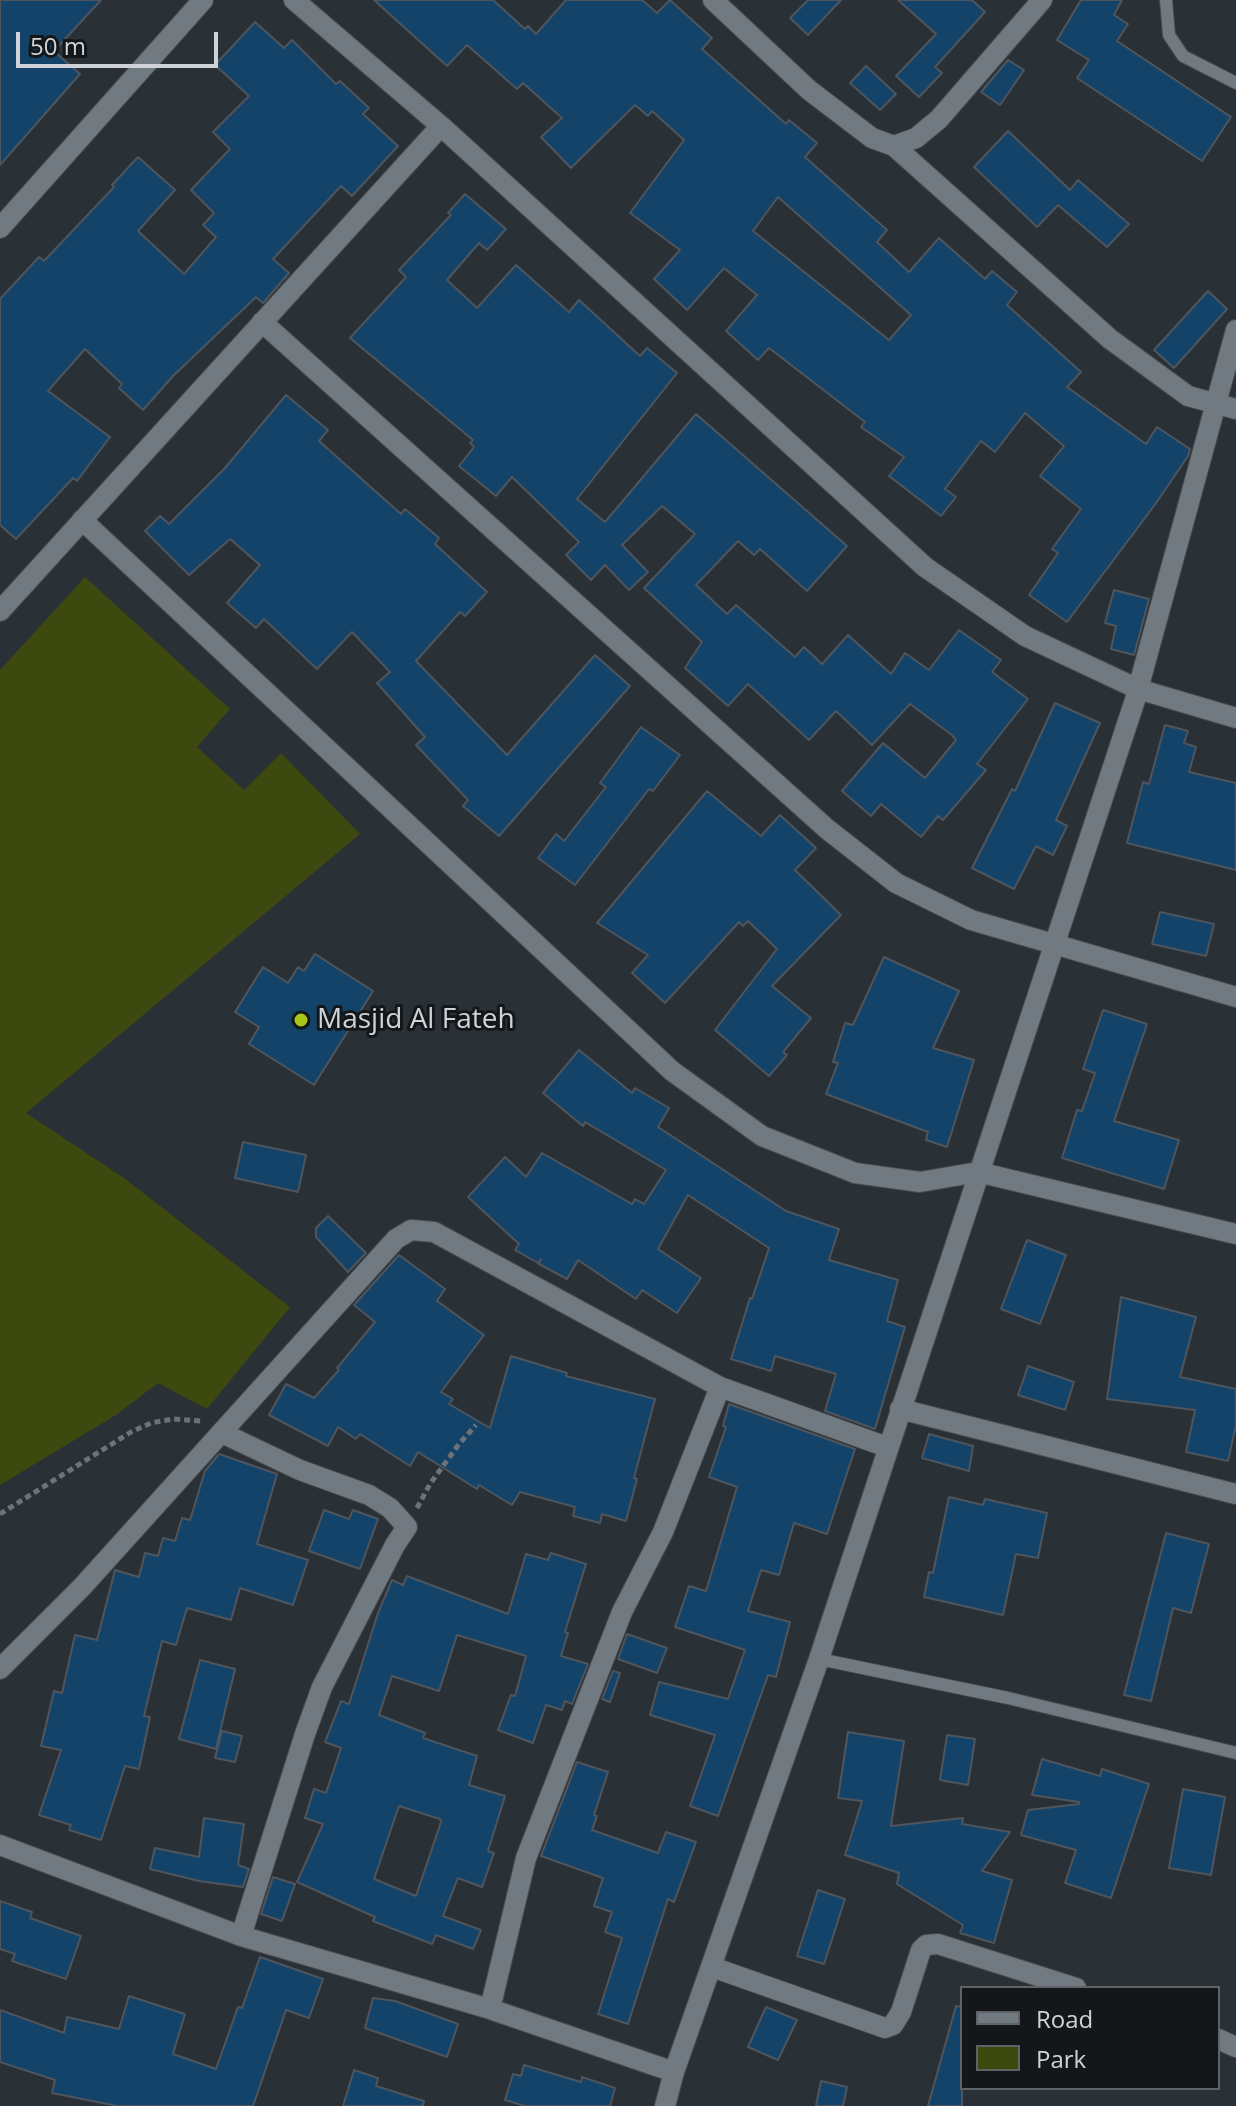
<!DOCTYPE html>
<html>
<head>
<meta charset="utf-8">
<style>
	body { margin:0 }
	#map { position:relative; width:1236px; height:2106px; overflow:hidden; background:#293036; font-family:"Open Sans",sans-serif }
	canvas { display:block }
	.legend { position:absolute; left:960px; top:1986px; width:260px; height:104px; box-sizing:border-box; background:#14171a; border:2px solid #5f6266; margin:0; padding:10px 14px; list-style:none; font-size:24px; color:#cfd3d7 }
	.legend li { display:flex; align-items:center; gap:16px; height:40px }
	.legend b { width:40px; border:2px solid #5f6266 }
	.scale { position:absolute; left:16px; top:32px; width:202px; height:36px; box-sizing:border-box; border:4px solid #cfd3d7; border-top:0; padding-left:10px; font-size:24px; line-height:28px; white-space:nowrap; color:#cfd3d7; -webkit-text-stroke:6px #14171a; paint-order:stroke }
</style>
</head>
<body>
<div id="map">
<canvas width="1236" height="2106"></canvas>
<ul class="legend">
<li><b style="height:10px;background:#727a81"></b>Road</li>
<li><b style="height:22px;background:#3e4910"></b>Park</li>
</ul>
<div class="scale">50 m</div>
</div>
<script>
const context = document.querySelector('canvas').getContext('2d');
context.lineJoin = 'round';
function fillPath(path, color) { context.fillStyle = color; context.fill(path, 'evenodd'); }
const poly = rows => new Path2D(rows.map(r => 'M' + r).join(''));
function strokePath(path, color, width, dash) { context.strokeStyle = color; context.lineWidth = width; context.lineCap = dash ? 'butt' : 'round'; context.setLineDash(dash || []); context.stroke(path); }
function write(font, color, halo, rows, align = 'center') {
  context.font = font + ' "Open Sans",sans-serif'; context.lineWidth = 6; context.setLineDash([]); context.textBaseline = 'middle'; context.strokeStyle = halo; context.fillStyle = color; for (const [text, x, y, turn = 0] of rows) {
    context.save(); context.translate(x, y); context.rotate((+turn || 0) * Math.PI / 180); context.textAlign = isNaN(turn) ? turn : align; if (halo) context.strokeText(text, 0, 0); context.fillText(text, 0, 0); context.restore();
  }
}
fillPath(poly([
	[85,577,230,709,197,747,244,790,281,753,360,834,26,1113,124,1178,290,1307,207,1409,158,1383,116,1415,0,1485,0,670]
]), '#3e4910');
const building = poly([
	[0,0,101,0,54,51,80,74,0,165,0,0],
	[374,0,493,0,525,29,528,26,536,34,566,0,642,0,657,13,670,0,712,38,702,49,786,124,789,120,817,143,805,157,887,230,877,242,909,272,939,238,985,279,992,271,1017,292,1007,305,1081,372,1067,387,1146,444,1157,427,1190,449,1188,456,1154,506,1067,622,1029,595,1058,553,1052,549,1081,509,1040,476,1064,446,1025,413,995,452,981,441,945,489,956,497,941,516,889,476,904,457,861,427,865,422,769,348,758,360,726,331,757,295,724,268,687,310,654,279,680,250,630,213,684,140,652,111,648,116,635,105,571,168,541,137,562,118,523,83,517,89,467,45,447,66,374,0],
	[778,197,911,315,889,340,753,231,778,197],
	[808,0,841,0,808,35,790,18,808,0],
	[898,0,972,0,985,12,935,67,942,73,919,97,896,76,936,34,898,0],
	[1081,0,1122,0,1114,15,1128,24,1117,41,1231,117,1202,161,1077,78,1089,60,1057,40,1081,0],
	[255,22,284,48,292,40,336,84,340,81,369,108,363,114,398,146,352,196,341,186,273,259,289,273,263,303,256,297,173,376,143,410,119,388,122,384,85,349,48,391,110,437,77,481,73,478,16,539,0,525,0,299,39,257,44,261,114,187,112,185,138,157,175,190,138,231,184,274,216,237,203,225,214,213,191,190,230,149,213,132,249,96,215,65,255,22],
	[1008,60,1024,70,1000,105,981,92,1008,60],
	[866,66,896,94,880,110,850,83,866,66],
	[1008,131,1070,190,1078,180,1129,224,1107,247,1058,205,1037,227,974,167,1008,131],
	[465,194,506,229,487,250,479,243,447,280,477,308,516,265,569,312,579,300,640,356,647,348,677,373,577,499,605,522,696,414,847,546,807,591,760,549,754,555,738,541,696,585,727,614,736,605,795,657,804,647,822,664,848,635,891,674,905,653,929,670,959,630,1001,660,992,672,1028,699,977,764,986,770,943,820,938,816,921,837,881,804,871,816,842,791,883,743,925,778,956,740,952,735,910,704,872,745,836,711,809,740,748,684,728,706,685,668,702,642,644,588,695,534,662,506,622,545,648,572,629,590,605,565,591,580,566,555,579,542,512,477,496,496,459,466,474,447,470,443,473,440,350,338,406,277,399,270,451,215,448,213,465,194],
	[1208,291,1227,309,1174,368,1154,350,1208,291],
	[286,395,328,430,319,441,401,514,405,509,439,538,435,544,487,592,465,616,460,612,416,661,507,755,595,655,630,686,499,836,463,806,468,800,416,745,425,737,377,683,390,672,352,632,317,669,264,619,256,628,227,603,260,565,230,539,189,575,145,531,160,516,169,524,225,468,286,395],
	[1114,590,1149,599,1134,655,1111,649,1116,626,1105,623,1114,590],
	[1055,703,1100,723,1056,820,1067,826,1053,855,1036,846,1014,889,972,868,1012,789,1015,791,1055,703],
	[1165,725,1188,731,1184,743,1196,747,1189,772,1236,783,1236,870,1127,843,1143,782,1149,784,1165,725],
	[641,727,680,755,653,791,649,789,575,885,538,858,556,834,564,841,606,787,600,783,641,727],
	[707,791,761,836,780,815,816,848,795,870,841,915,772,986,811,1018,783,1052,787,1055,769,1076,715,1030,777,949,748,921,743,926,739,922,665,1003,632,973,648,955,597,923,707,791],
	[1160,912,1214,924,1206,956,1152,944,1160,912],
	[315,954,373,991,314,1085,249,1044,259,1027,235,1012,263,967,288,983,298,967,304,971,315,954],
	[884,957,959,991,933,1048,974,1060,947,1147,926,1140,928,1132,826,1094,838,1063,833,1062,845,1023,853,1025,884,957],
	[1103,1010,1147,1024,1114,1121,1179,1140,1164,1189,1062,1158,1077,1110,1082,1111,1095,1073,1083,1069,1103,1010],
	[579,1050,632,1093,635,1088,669,1108,658,1127,786,1211,839,1229,829,1260,898,1280,887,1321,905,1327,875,1429,825,1411,836,1374,775,1356,771,1371,731,1359,750,1298,752,1299,769,1248,688,1195,658,1249,701,1278,677,1313,642,1290,636,1299,578,1260,567,1279,539,1264,541,1259,538,1263,515,1250,519,1244,468,1197,505,1157,526,1177,542,1153,632,1204,635,1199,644,1204,666,1170,585,1122,583,1126,543,1093,579,1050],
	[243,1142,306,1155,298,1192,235,1178,243,1142],
	[328,1216,366,1253,348,1272,316,1237,316,1228,328,1216],
	[1027,1240,1066,1255,1040,1324,1001,1309,1027,1240],
	[399,1255,445,1289,437,1301,484,1335,441,1392,453,1399,449,1404,490,1428,511,1356,567,1373,566,1376,655,1399,634,1478,637,1479,626,1521,602,1514,600,1523,573,1516,575,1507,520,1492,512,1505,479,1485,477,1489,418,1452,410,1466,360,1434,356,1439,338,1427,328,1446,269,1415,286,1384,314,1398,339,1370,337,1368,375,1322,354,1305,399,1255],
	[1121,1297,1196,1317,1180,1377,1236,1389,1236,1425,1228,1461,1186,1452,1195,1410,1107,1399,1121,1297],
	[1028,1366,1074,1382,1065,1410,1018,1395,1028,1366],
	[729,1404,855,1449,827,1534,794,1523,779,1575,761,1570,748,1611,790,1622,776,1677,768,1675,718,1816,690,1806,715,1735,650,1715,659,1682,728,1699,745,1650,675,1627,689,1586,706,1591,737,1487,709,1477,726,1427,723,1426,729,1404],
	[929,1434,973,1446,969,1471,922,1458,929,1434],
	[219,1454,277,1474,257,1544,308,1560,293,1605,240,1588,231,1620,187,1608,176,1645,162,1641,144,1716,150,1717,139,1769,125,1766,101,1840,69,1830,71,1825,39,1815,61,1750,41,1746,54,1691,62,1693,75,1635,97,1640,115,1570,139,1577,145,1553,158,1556,163,1538,175,1541,182,1518,190,1520,205,1471,219,1454],
	[949,1497,983,1505,985,1499,1047,1513,1038,1558,1016,1554,1003,1615,924,1597,929,1572,933,1573,949,1497],
	[324,1510,349,1519,353,1510,378,1519,360,1569,309,1551,324,1510],
	[1166,1533,1209,1544,1191,1613,1173,1608,1151,1701,1124,1695,1166,1533],
	[551,1553,586,1564,565,1632,568,1633,561,1656,588,1664,572,1704,565,1701,562,1710,546,1705,533,1743,498,1730,511,1695,515,1696,526,1656,457,1635,439,1691,392,1676,379,1715,425,1733,423,1738,477,1756,469,1785,505,1796,488,1851,494,1853,482,1887,458,1878,443,1916,481,1930,473,1949,436,1935,432,1944,373,1921,375,1917,297,1882,323,1824,305,1818,314,1789,326,1793,341,1748,325,1742,341,1701,349,1704,378,1613,392,1580,403,1585,407,1576,508,1614,526,1554,548,1560,551,1553],
	[399,1806,440,1819,441,1822,416,1896,374,1879,399,1806],
	[627,1634,667,1648,657,1673,618,1659,627,1634],
	[200,1660,235,1669,216,1749,179,1739,200,1660],
	[613,1671,620,1673,610,1702,602,1699,613,1671],
	[222,1731,242,1736,235,1762,215,1758,222,1731],
	[848,1732,904,1741,891,1826,963,1818,962,1824,1010,1832,982,1871,1012,1880,994,1943,960,1933,963,1925,897,1884,899,1873,845,1855,862,1801,838,1798,848,1732],
	[947,1735,975,1739,968,1785,940,1780,947,1735],
	[1042,1759,1100,1776,1102,1769,1149,1784,1111,1898,1065,1883,1076,1850,1021,1835,1028,1810,1079,1804,1079,1802,1032,1795,1042,1759],
	[577,1762,608,1772,594,1815,597,1816,592,1830,658,1853,666,1832,696,1842,674,1902,668,1899,628,2024,598,2014,622,1938,605,1932,612,1912,594,1906,603,1878,541,1856,577,1762],
	[1183,1789,1225,1797,1211,1875,1169,1868,1183,1789],
	[204,1818,244,1824,238,1865,249,1869,243,1887,199,1881,150,1869,155,1848,199,1857,204,1818],
	[273,1877,295,1884,282,1921,261,1914,273,1877],
	[818,1890,845,1899,824,1964,797,1956,818,1890],
	[0,1901,32,1912,30,1918,81,1936,66,1979,12,1961,15,1954,0,1949,0,1901],
	[260,1957,323,1979,309,2018,286,2010,253,2106,117,2106,52,2093,55,2080,0,2062,0,2010,64,2033,67,2017,119,2029,129,1996,185,2014,173,2054,216,2069,238,2007,242,2008,260,1957],
	[373,1998,395,2001,458,2024,447,2057,365,2028,373,1998],
	[956,2006,962,2007,962,2106,928,2106,956,2006],
	[766,2007,797,2020,778,2060,748,2047,766,2007],
	[524,2065,581,2082,582,2077,615,2088,610,2106,525,2106,505,2100,513,2074,521,2076,524,2065],
	[354,2070,378,2078,376,2086,424,2101,423,2106,343,2106,354,2070],
	[821,2081,847,2087,843,2106,816,2106,821,2081]
]);
fillPath(building, '#144369');
strokePath(building, '#4e555c', 2);
const lane = poly([
	[1166,0,1169,35,1183,56,1236,83],
	[819,1659,1008,1698,1236,1753]
]);
const street = poly([
	[294,0,441,126,925,567,1025,636,1138,689,1236,718],
	[713,0,809,90,872,138,894,146,916,138,939,119,1042,0],
	[894,146,1110,339,1188,396,1236,409],
	[0,228,203,0],
	[262,322,827,829,896,883,971,920,1236,997],
	[82,520,672,1071,762,1136,855,1173,920,1182,978,1172,1236,1234],
	[0,611,441,126],
	[900,1409,1236,1494],
	[222,1433,300,1470,369,1495,390,1508,407,1527,395,1545,322,1687,305,1734,241,1936],
	[0,1669,82,1587,396,1239,411,1230,434,1232,720,1387,887,1447],
	[0,1845,241,1936,490,2009,674,2072],
	[712,1967,885,2028,893,2025,901,2012,921,1950,926,1945,938,1944,1076,1988],
	[490,2009,526,1858,622,1612,663,1532,720,1387],
	[1218,2039,1236,2047],
	[665,2106,674,2072,819,1659,1135,700,1236,330]
]);
strokePath(lane, '#474c51', 14);
strokePath(street, '#474c51', 22);
strokePath(poly([
	[417,1508,430,1484,459,1444,476,1425],
	[0,1514,131,1432,151,1423,173,1419,201,1421]
]), '#6d7378', 5, [6, 4]);
strokePath(lane, '#727a81', 12);
strokePath(street, '#727a81', 20);
for (const [x, y, r, color] of [
	[301,1020,8,"#a9c71a"]
]) { const dot = new Path2D(); dot.arc(x, y, r, 0, 2 * Math.PI); context.fillStyle = color; context.fill(dot); strokePath(dot, '#14171a', 3); }
write('28px', '#cfd3d7', '#14171a', [
	["Masjid Al Fateh",317,1020]
], 'left');
</script>
</body>
</html>
